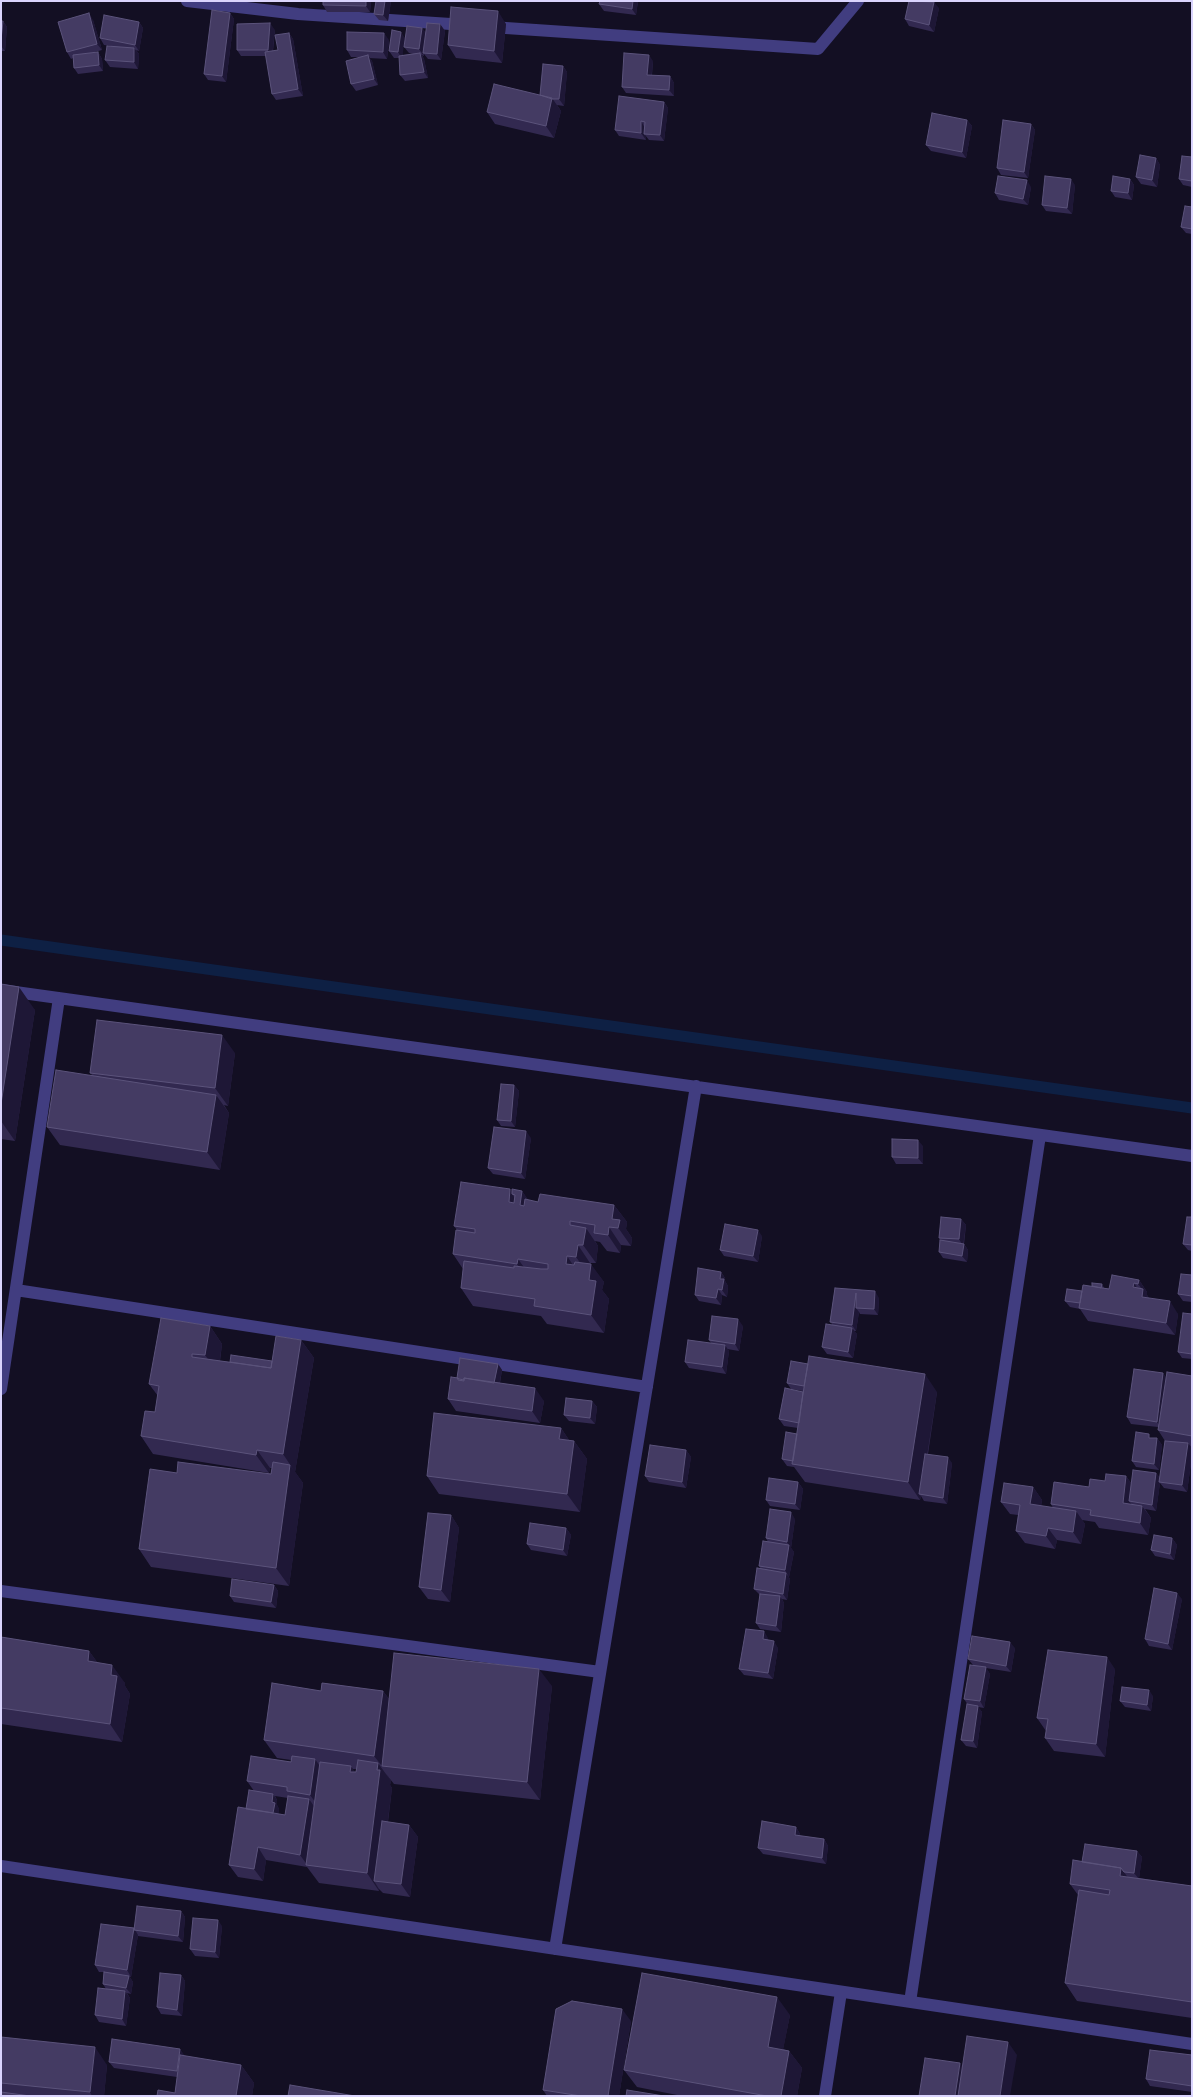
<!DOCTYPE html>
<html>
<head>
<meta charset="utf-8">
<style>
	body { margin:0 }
	#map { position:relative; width:1193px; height:2097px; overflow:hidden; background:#130f23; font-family:"IBM Plex Sans",sans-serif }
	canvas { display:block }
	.frame { position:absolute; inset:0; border:2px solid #dad4fd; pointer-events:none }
</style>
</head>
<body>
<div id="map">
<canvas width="1193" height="2097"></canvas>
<div class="frame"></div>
</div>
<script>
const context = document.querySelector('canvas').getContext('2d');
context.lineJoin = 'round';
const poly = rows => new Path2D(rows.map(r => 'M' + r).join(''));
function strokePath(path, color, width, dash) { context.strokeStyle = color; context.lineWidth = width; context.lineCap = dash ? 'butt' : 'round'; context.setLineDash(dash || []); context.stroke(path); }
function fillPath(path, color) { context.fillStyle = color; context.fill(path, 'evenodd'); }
strokePath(poly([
	[1,940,1192,1108]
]), '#0e2044', 11);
strokePath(poly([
	[187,1,298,14,466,25],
	[491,27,818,49,858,1],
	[1,990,1192,1156],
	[16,1290,647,1387],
	[1,1389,59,998],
	[1,1591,600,1672],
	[1,1866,1192,2044],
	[555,1949,696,1086],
	[910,2002,1040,1135],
	[825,2096,841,1992]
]), '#413d80', 12);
fillPath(poly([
	[371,1,370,12,327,12,323,5],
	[376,1,391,1,388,21,379,20,374,14],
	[638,1,636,15,604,11,599,4],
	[939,8,934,32,909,26,905,19],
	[230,13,234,19,226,82,208,80,204,74],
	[93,20,102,50,91,53,98,52,102,59,103,71,78,74,74,68,73,58,71,59,67,52],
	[1,21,3,21,7,27,5,51,1,51],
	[139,22,143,28,139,51,136,50,139,54,138,69,110,67,105,60,111,46,104,45,100,38],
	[440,24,445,31,441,60,428,59,424,54,424,56,422,55,424,59,428,78,405,81,400,75,399,58,394,58,389,51,392,30,403,55,413,54,409,53,404,47,422,28,426,33],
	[506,24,502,63,456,58,448,45],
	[275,30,273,51,278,50,289,33,293,39,303,96,276,100,272,94,266,56,241,56,237,50],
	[389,40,387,59,369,58,372,61,378,85,356,91,351,84,360,57,351,57,347,50],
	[653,61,652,75,670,76,674,83,674,96,626,93,622,87],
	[563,66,567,72,564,106,557,105,561,111,554,138,495,124,487,112,540,95],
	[664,102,668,108,664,141,649,140,645,135,646,140,619,136,615,130],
	[967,120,972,126,966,158,931,151,926,145],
	[1031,124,1035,130,1028,178,1001,175,997,168],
	[1192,157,1192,187,1183,185,1179,179],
	[1156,158,1160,165,1157,187,1141,184,1136,177],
	[1130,179,1134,185,1132,200,1115,197,1111,191],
	[1075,185,1072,214,1046,211,1042,205],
	[1031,187,1028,205,999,200,995,193],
	[1192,207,1192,234,1186,233,1181,227],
	[1,984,35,1010,15,1141,1,1139],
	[235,1053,228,1106,224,1105,229,1113,220,1170,60,1145,47,1127,92,1075,90,1073],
	[514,1085,519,1091,515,1127,501,1126,497,1120],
	[531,1138,525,1179,493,1174,488,1168],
	[923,1146,923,1164,896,1164,892,1157],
	[522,1191,528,1200,538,1202,614,1205,627,1222,626,1229,632,1238,631,1246,621,1245,620,1253,607,1251,600,1242,595,1241,598,1246,596,1263,590,1263,590,1264,604,1282,602,1290,609,1299,604,1333,547,1324,541,1316,473,1306,461,1288,463,1269,453,1254,457,1230,454,1226,512,1192],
	[1192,1217,1192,1251,1188,1250,1183,1244],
	[961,1219,966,1225,964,1244,968,1250,967,1262,943,1258,939,1252,941,1240,939,1238],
	[762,1236,758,1262,724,1256,720,1250],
	[721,1272,725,1278,725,1281,728,1286,727,1297,722,1295,721,1305,699,1301,695,1295],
	[1192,1275,1192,1302,1183,1301,1178,1294],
	[1139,1280,1147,1292,1147,1295,1149,1298,1178,1314,1175,1335,1088,1321,1080,1309,1070,1307,1065,1301,1082,1291,1092,1286,1102,1284,1104,1288,1109,1289],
	[835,1288,879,1298,878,1315,860,1314,859,1312,856,1331,854,1331,857,1334,853,1358,827,1354,822,1347,832,1324,830,1322],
	[1192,1314,1192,1359,1182,1358,1178,1352],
	[210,1326,222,1344,220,1361,230,1362,272,1361,301,1340,314,1358,295,1472,303,1483,289,1586,151,1567,139,1549,177,1473,271,1474,272,1468,270,1468,269,1473,153,1454,141,1436,155,1412,158,1396,149,1384],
	[743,1326,739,1351,727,1349,729,1351,726,1374,689,1368,685,1362,711,1343,709,1340],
	[498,1364,502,1370,500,1383,544,1401,540,1423,456,1411,448,1399,457,1378],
	[1163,1373,1166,1378,1192,1376,1192,1447,1190,1446,1192,1448,1192,1456,1187,1492,1164,1488,1160,1483,1156,1511,1145,1509,1151,1518,1148,1535,1099,1528,1095,1522,1082,1520,1085,1524,1081,1544,1057,1540,1055,1549,1025,1543,1016,1531,1018,1515,1010,1514,1001,1502,1033,1487,1042,1500,1041,1506,1053,1508,1051,1504,1089,1487,1105,1481,1126,1476,1131,1483,1156,1473,1160,1478,1165,1441,1158,1430,1158,1427,1131,1424,1127,1417],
	[787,1383,937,1392,928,1454,952,1463,947,1504,924,1501,921,1496,920,1500,805,1482,794,1467,787,1466,782,1459,797,1434,798,1428,784,1426,779,1419,803,1391,791,1389],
	[592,1401,597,1407,595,1424,569,1421,564,1415],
	[561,1428,569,1440,574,1441,587,1459,580,1512,439,1494,427,1476],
	[1151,1438,1157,1438,1162,1445,1159,1470,1136,1467,1132,1461],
	[686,1450,691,1457,686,1488,649,1482,645,1476],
	[798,1482,803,1489,800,1510,770,1506,766,1500],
	[451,1515,459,1528,450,1602,428,1599,419,1587],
	[795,1519,791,1548,794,1552,789,1577,788,1576,790,1579,787,1600,782,1599,784,1603,781,1632,760,1629,756,1623,760,1595,754,1589,761,1569,759,1566,768,1542,766,1538],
	[566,1528,571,1535,567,1556,531,1550,527,1544],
	[1172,1538,1177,1545,1174,1560,1155,1556,1151,1550],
	[274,1585,278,1591,276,1608,234,1602,230,1596],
	[1182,1599,1172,1650,1149,1646,1145,1639],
	[1,1637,89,1651,97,1662,125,1683,125,1686,130,1694,122,1742,1,1724],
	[768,1638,768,1640,778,1648,773,1679,744,1675,739,1669],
	[1015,1648,1011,1672,986,1668,990,1674,984,1708,978,1707,982,1712,977,1748,966,1746,961,1740,968,1705,964,1699,973,1665,968,1659],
	[1115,1669,1105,1757,1054,1751,1045,1738,1046,1731,1037,1718],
	[552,1686,540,1800,394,1784,386,1774,391,1781,390,1785,392,1788,388,1822,409,1825,418,1837,410,1897,383,1893,379,1889,379,1891,319,1883,307,1867,266,1860,263,1881,238,1877,229,1865,246,1809,254,1791,247,1781,291,1762,291,1760,277,1758,264,1740,321,1691,383,1691,389,1699],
	[352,1769,356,1769,356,1772,355,1772],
	[275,1796,288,1798,285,1815,278,1814,279,1809,277,1805,277,1800],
	[1153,1696,1151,1711,1125,1707,1120,1701],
	[796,1827,800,1834,800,1836,824,1839,828,1846,826,1864,763,1854,758,1848],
	[1137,1851,1142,1857,1139,1878,1192,1886,1192,2018,1077,2001,1065,1983,1078,1895,1070,1884,1082,1862],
	[181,1911,185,1917,183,1942,138,1936,138,1935,131,1977,129,1976,133,1982,131,1994,127,1993,130,1998,126,2026,99,2022,95,2015,106,1989,103,1984,104,1972,99,1972,95,1965,134,1928],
	[222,1926,219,1958,195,1956,190,1949],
	[181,1975,185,1981,182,2016,161,2014,157,2007],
	[790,2015,783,2049,789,2051,802,2068,797,2096,682,2096,637,2087,624,2070],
	[631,2021,619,2096,547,2096,543,2090],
	[1,2037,107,2065,104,2096,1,2096],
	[1192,2055,1192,2092,1150,2086,1146,2079],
	[185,2056,241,2065,254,2083,252,2096,157,2096,175,2093,177,2077,114,2068,109,2062]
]), '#322950');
fillPath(poly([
	[366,1,371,1,370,12,366,6],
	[385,1,391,1,388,21,383,15],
	[633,1,638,1,636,15,632,9],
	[934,2,939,8,934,32,929,25],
	[498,11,506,24,502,63,494,51],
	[89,13,93,20,102,50,97,44],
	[230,13,234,19,226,82,222,76],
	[3,21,7,27,5,51,1,46],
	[139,22,143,28,139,51,135,45],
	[270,23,275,30,272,56,268,50],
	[440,24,445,31,441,60,437,54],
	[422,28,427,34,423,53,424,56,419,49],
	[401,32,405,38,402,59,398,52],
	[289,33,293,39,303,96,298,89],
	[384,33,389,40,387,59,383,52],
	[134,48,139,54,138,69,134,62],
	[98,52,102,59,103,71,99,65],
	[420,53,424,59,428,78,424,72],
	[368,55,372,61,378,85,374,79],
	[649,55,653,61,651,81,647,75],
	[563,66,567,72,564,106,559,99],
	[670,76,674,83,674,96,669,90],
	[552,98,561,111,554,138,546,126],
	[664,102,668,108,664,141,660,135],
	[967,120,972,126,966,158,962,152],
	[641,121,645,128,644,134,645,135,646,140,641,133],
	[1031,124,1035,130,1028,178,1024,172],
	[1156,158,1160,165,1157,187,1152,180],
	[1071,179,1075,185,1072,214,1067,208],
	[1130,179,1134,185,1132,200,1128,193],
	[1027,180,1031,187,1028,205,1023,199],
	[19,987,35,1010,15,1141,1,1121,1,1104],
	[222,1035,235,1053,228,1106,215,1088],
	[514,1085,519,1091,515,1127,511,1121],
	[216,1095,229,1113,220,1170,207,1152],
	[526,1131,531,1138,525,1179,521,1173],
	[918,1140,923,1146,923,1164,918,1158],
	[510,1189,514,1195,512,1194,523,1210,509,1202],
	[522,1191,535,1209,520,1205],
	[614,1205,627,1222,626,1229,632,1238,631,1246,612,1219],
	[961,1219,966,1225,963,1246,959,1239],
	[609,1227,621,1245,620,1253,608,1235],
	[586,1228,598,1246,596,1263,583,1245],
	[758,1230,762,1236,758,1262,753,1256],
	[964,1244,968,1250,967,1262,962,1256],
	[578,1245,590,1263,589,1275,576,1257],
	[567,1256,579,1274,566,1264],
	[518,1259,531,1277,530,1281,517,1264],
	[591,1264,604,1282,602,1290,609,1299,604,1333,591,1315,589,1280],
	[721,1272,725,1278,725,1281,728,1286,727,1297,722,1290,720,1279],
	[1139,1280,1147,1292,1147,1295,1151,1302,1150,1309,1133,1287,1134,1283,1142,1295,1143,1290,1138,1284],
	[718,1289,722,1295,721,1305,716,1298],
	[875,1291,879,1298,878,1315,874,1309],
	[856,1293,856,1308,859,1312,856,1331,852,1325],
	[1170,1301,1178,1314,1175,1335,1166,1323],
	[738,1319,743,1326,739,1351,735,1344],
	[210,1326,222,1344,218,1373,205,1355],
	[852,1328,857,1334,853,1358,848,1352],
	[301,1340,314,1358,295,1472,283,1454],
	[725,1345,729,1351,726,1374,722,1367],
	[498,1364,502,1370,498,1391,494,1385],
	[1163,1373,1168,1380,1161,1428,1157,1422],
	[925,1374,937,1392,921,1494,919,1494,921,1496,920,1500,908,1482],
	[535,1388,544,1401,540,1423,532,1411],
	[592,1401,597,1407,595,1424,590,1418],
	[561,1428,573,1446,559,1439],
	[1157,1438,1162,1445,1159,1470,1154,1464],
	[574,1441,587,1459,580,1512,567,1494],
	[1188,1443,1192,1448,1192,1456,1187,1492,1182,1485],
	[257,1450,270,1468,269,1473,256,1455],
	[686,1450,691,1457,686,1488,682,1482],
	[948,1457,952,1463,947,1504,943,1498],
	[290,1465,303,1483,289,1586,276,1568],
	[1156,1473,1161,1479,1159,1482,1160,1483,1156,1511,1152,1505],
	[1126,1476,1135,1489,1129,1501,1133,1506,1123,1503],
	[798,1482,803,1489,800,1510,795,1504],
	[1033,1487,1042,1500,1039,1516,1030,1504],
	[1142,1506,1151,1518,1148,1535,1140,1523],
	[1076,1511,1085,1524,1081,1544,1073,1532],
	[791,1512,795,1519,791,1548,794,1552,789,1577,785,1570,789,1546,787,1542],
	[451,1515,459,1528,450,1602,441,1590],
	[566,1528,571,1535,567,1556,563,1550],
	[1048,1528,1057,1540,1055,1549,1046,1536],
	[1172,1538,1177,1545,1174,1560,1170,1554],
	[786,1573,790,1579,787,1600,783,1594],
	[274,1585,278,1591,276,1608,271,1602],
	[1177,1593,1182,1599,1172,1650,1168,1644],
	[780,1596,784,1603,781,1632,776,1626],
	[764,1631,768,1638,767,1645,763,1639],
	[774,1641,778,1648,773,1679,768,1673],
	[1010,1642,1015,1648,1011,1672,1006,1666],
	[89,1651,102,1669,88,1661],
	[1107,1657,1115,1669,1105,1757,1096,1744],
	[112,1665,125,1683,125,1686,130,1694,122,1742,110,1724,111,1675],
	[986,1667,990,1674,984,1708,980,1701],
	[539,1669,552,1686,540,1800,527,1782],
	[1149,1690,1153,1696,1151,1711,1147,1705],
	[383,1691,396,1709,382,1766,374,1756],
	[978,1706,982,1712,977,1748,973,1741],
	[315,1759,324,1772,319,1807,310,1795],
	[378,1763,391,1781,390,1785,392,1788,380,1882,374,1881,379,1889,379,1891,367,1873],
	[351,1766,363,1784,350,1772],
	[273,1794,277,1800,277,1805,279,1809,277,1823,273,1817,272,1802],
	[309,1799,318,1812,308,1866,300,1855],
	[409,1825,418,1837,410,1897,401,1884],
	[796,1827,800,1834,799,1842,795,1835],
	[824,1839,828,1846,826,1864,822,1858],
	[258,1847,266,1860,263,1881,254,1869],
	[1137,1851,1142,1857,1139,1879,1134,1873],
	[1121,1868,1134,1886,1120,1876],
	[181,1911,185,1917,183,1942,178,1936],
	[218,1920,222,1926,219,1958,215,1952],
	[134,1928,138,1935,131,1977,127,1970],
	[181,1975,185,1981,182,2016,177,2010],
	[129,1976,133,1982,131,1994,126,1988],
	[125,1991,130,1998,126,2026,122,2019],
	[777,1997,790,2015,780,2065,768,2047],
	[622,2009,631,2021,619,2096,608,2096],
	[1008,2042,1017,2055,1010,2096,1000,2096],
	[95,2047,107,2065,104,2096,92,2096,90,2092],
	[180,2049,185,2056,181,2077,177,2071],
	[789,2051,802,2068,797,2096,781,2096],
	[960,2063,964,2070,961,2096,955,2096],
	[241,2065,254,2083,252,2096,236,2096]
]), '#1e1736');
const building = poly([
	[323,1,366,1,366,6,323,5,323,1],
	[376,1,385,1,383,15,374,14,376,1],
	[600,1,633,1,632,9,599,4,600,1],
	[909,1,934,2,929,25,905,19,909,1],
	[451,7,498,11,494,51,448,45,451,7],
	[212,10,230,13,222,76,204,74,212,10],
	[89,13,97,44,67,52,58,22,89,13],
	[104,15,139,22,135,45,100,38,104,15],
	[1,21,3,21,1,40,1,21],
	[270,23,268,50,237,50,237,24,270,23],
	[427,23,440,24,437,54,423,53,427,23],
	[407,26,422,28,419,49,404,47,407,26],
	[392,30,401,32,398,52,389,51,392,30],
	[347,32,384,33,383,52,347,50,347,32],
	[289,33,298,89,272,94,265,52,278,50,275,35,289,33],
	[107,46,134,48,134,62,105,60,107,46],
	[98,52,99,65,74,68,73,55,98,52],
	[420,53,424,72,400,75,399,56,420,53],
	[624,53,649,55,647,75,670,76,669,90,622,87,624,53],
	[368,55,374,79,351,84,346,61,368,55],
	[543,64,563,66,559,99,552,99,540,95,543,64],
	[494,84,552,98,546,126,487,112,494,84],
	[619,96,664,102,660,135,644,134,645,122,641,121,641,133,615,130,619,96],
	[932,113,967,120,962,152,926,145,932,113],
	[1003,120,1031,124,1024,172,997,168,1003,120],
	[1140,155,1156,158,1152,180,1136,177,1140,155],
	[1182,156,1192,157,1192,181,1179,179,1182,156],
	[998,176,1027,180,1023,199,995,193,998,176],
	[1045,176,1071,179,1067,208,1042,205,1045,176],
	[1113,176,1130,179,1128,193,1111,191,1113,176],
	[1185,206,1192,207,1192,229,1181,227,1185,206],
	[1,984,19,987,1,1104,1,984],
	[97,1020,222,1035,215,1088,90,1073,97,1020],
	[56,1070,216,1095,207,1152,47,1127,56,1070],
	[501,1084,514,1085,511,1121,497,1120,501,1084],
	[494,1127,526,1131,521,1173,488,1168,494,1127],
	[892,1139,918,1140,918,1158,892,1157,892,1139],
	[461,1182,510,1189,509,1202,514,1203,515,1195,512,1194,512,1189,522,1191,520,1205,524,1206,525,1199,538,1202,540,1194,614,1205,612,1219,620,1220,618,1228,609,1227,608,1235,594,1233,595,1225,570,1221,570,1225,586,1228,583,1245,578,1245,576,1257,567,1256,566,1264,574,1265,575,1262,591,1264,589,1280,596,1281,591,1315,534,1306,535,1299,461,1288,464,1261,514,1268,514,1266,541,1269,548,1269,548,1264,518,1259,517,1264,453,1254,456,1230,475,1233,475,1229,454,1226,461,1182],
	[941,1217,961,1219,959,1239,939,1238,941,1217],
	[1187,1217,1192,1217,1192,1245,1183,1244,1187,1217],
	[725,1224,758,1230,753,1256,720,1250,725,1224],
	[940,1240,964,1244,962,1256,939,1252,940,1240],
	[698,1268,721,1272,720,1279,724,1279,722,1290,718,1289,716,1298,695,1295,698,1268],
	[1181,1274,1192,1275,1192,1296,1178,1294,1181,1274],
	[1112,1275,1139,1280,1138,1284,1134,1283,1133,1287,1143,1289,1142,1297,1170,1301,1166,1323,1079,1308,1083,1285,1109,1289,1112,1275],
	[1092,1283,1102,1284,1101,1288,1092,1286,1092,1283],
	[835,1288,875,1291,874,1309,856,1308,856,1293,852,1325,830,1322,835,1288],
	[1067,1289,1082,1291,1080,1303,1065,1301,1067,1289],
	[1183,1313,1192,1314,1192,1354,1178,1352,1183,1313],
	[712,1316,738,1319,735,1344,709,1340,712,1316],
	[161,1318,210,1326,205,1355,192,1354,192,1357,271,1368,276,1336,301,1340,283,1454,257,1450,256,1455,141,1436,145,1411,155,1412,159,1386,149,1384,161,1318],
	[826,1324,852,1328,848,1352,822,1347,826,1324],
	[688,1340,725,1345,722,1367,685,1362,688,1340],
	[231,1355,272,1361,271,1368,230,1362,231,1355],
	[809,1356,925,1374,908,1482,792,1464,809,1356],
	[460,1358,498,1364,494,1383,464,1378,464,1380,459,1379,457,1378,460,1358],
	[791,1361,808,1364,804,1386,787,1383,791,1361],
	[1134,1369,1163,1373,1157,1422,1127,1417,1134,1369],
	[1167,1372,1192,1376,1192,1436,1158,1430,1167,1372],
	[451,1377,458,1378,458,1380,464,1381,464,1378,535,1388,532,1411,448,1399,451,1377],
	[785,1388,803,1392,799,1423,779,1419,785,1388],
	[566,1398,592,1401,590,1418,564,1415,566,1398],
	[434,1413,561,1428,559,1439,574,1441,567,1494,427,1476,434,1413],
	[786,1432,797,1434,793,1461,782,1459,786,1432],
	[1136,1432,1149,1434,1149,1438,1157,1438,1154,1464,1132,1461,1136,1432],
	[1165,1441,1188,1443,1182,1485,1159,1482,1165,1441],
	[650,1445,686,1450,682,1482,645,1476,650,1445],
	[925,1454,948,1457,943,1498,919,1494,925,1454],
	[178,1462,271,1474,273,1462,290,1465,276,1568,139,1549,150,1469,177,1473,178,1462],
	[1133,1470,1156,1473,1152,1505,1129,1501,1133,1470],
	[1106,1474,1126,1476,1123,1503,1142,1506,1140,1523,1090,1515,1091,1510,1051,1504,1054,1482,1089,1487,1090,1479,1105,1481,1106,1474],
	[769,1478,798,1482,795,1504,766,1500,769,1478],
	[1004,1483,1033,1487,1030,1504,1076,1511,1073,1532,1048,1528,1046,1536,1016,1531,1020,1505,1001,1502,1004,1483],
	[770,1509,791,1512,787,1542,766,1538,770,1509],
	[428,1513,451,1515,441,1590,419,1587,428,1513],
	[530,1523,566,1528,563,1550,527,1544,530,1523],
	[1154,1535,1172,1538,1170,1554,1151,1550,1154,1535],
	[763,1541,789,1545,785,1570,759,1566,763,1541],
	[757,1568,786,1573,783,1594,754,1589,757,1568],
	[232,1579,274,1585,271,1602,230,1596,232,1579],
	[1154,1588,1177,1593,1168,1644,1145,1639,1154,1588],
	[760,1594,780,1596,776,1626,756,1623,760,1594],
	[746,1629,764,1631,763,1639,774,1641,768,1673,739,1669,746,1629],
	[972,1636,1010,1642,1006,1666,968,1659,972,1636],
	[1,1637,89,1651,88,1661,112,1665,111,1675,117,1676,110,1724,1,1708,1,1637],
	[1048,1650,1107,1657,1096,1744,1045,1738,1048,1719,1037,1718,1048,1650],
	[394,1653,539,1669,527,1782,382,1766,394,1653],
	[970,1665,986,1667,980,1701,964,1699,970,1665],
	[272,1683,321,1691,322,1683,383,1691,374,1756,264,1740,272,1683],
	[1122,1687,1149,1690,1147,1705,1120,1701,1122,1687],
	[967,1704,978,1706,973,1741,961,1740,967,1704],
	[251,1756,291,1762,292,1756,315,1759,310,1795,287,1791,287,1787,247,1781,251,1756],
	[358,1760,378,1763,377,1770,380,1770,367,1873,306,1865,320,1762,351,1766,350,1772,356,1772,358,1760],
	[249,1790,273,1794,272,1802,275,1803,273,1813,246,1809,249,1790],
	[288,1796,309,1799,300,1855,258,1847,254,1869,229,1865,238,1807,285,1815,288,1796],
	[382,1821,409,1825,401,1884,374,1881,382,1821],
	[762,1821,796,1827,795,1835,824,1839,822,1858,758,1848,762,1821],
	[1085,1844,1137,1851,1134,1873,1124,1872,1121,1868,1082,1862,1085,1844],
	[1073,1860,1121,1868,1120,1876,1192,1886,1192,2002,1065,1983,1079,1890,1109,1895,1110,1890,1070,1884,1073,1860],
	[137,1906,181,1911,178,1936,134,1930,137,1906],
	[193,1918,218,1920,215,1952,190,1949,193,1918],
	[101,1924,134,1928,127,1970,95,1965,101,1924],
	[104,1972,129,1976,126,1988,103,1984,104,1972],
	[160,1973,181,1975,177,2010,157,2007,160,1973],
	[642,1973,777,1997,768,2047,789,2051,781,2096,767,2096,624,2070,642,1973],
	[98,1988,125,1991,122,2019,95,2015,98,1988],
	[572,2001,622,2009,608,2096,581,2096,543,2090,556,2009,572,2001],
	[967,2036,1008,2042,1000,2096,958,2096,967,2036],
	[1,2037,95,2047,90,2092,1,2083,1,2037],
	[112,2039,180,2049,177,2071,109,2062,112,2039],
	[1150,2050,1192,2055,1192,2086,1146,2079,1150,2050],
	[180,2055,241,2065,236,2096,157,2096,158,2090,175,2093,180,2055],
	[925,2058,960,2063,955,2096,919,2096,925,2058],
	[290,2085,355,2096,288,2096,290,2085],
	[627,2090,664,2096,626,2096,627,2090],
	[1,2092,30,2096,1,2096,1,2092]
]);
fillPath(building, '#443b63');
strokePath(building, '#5b537b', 1);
</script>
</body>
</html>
